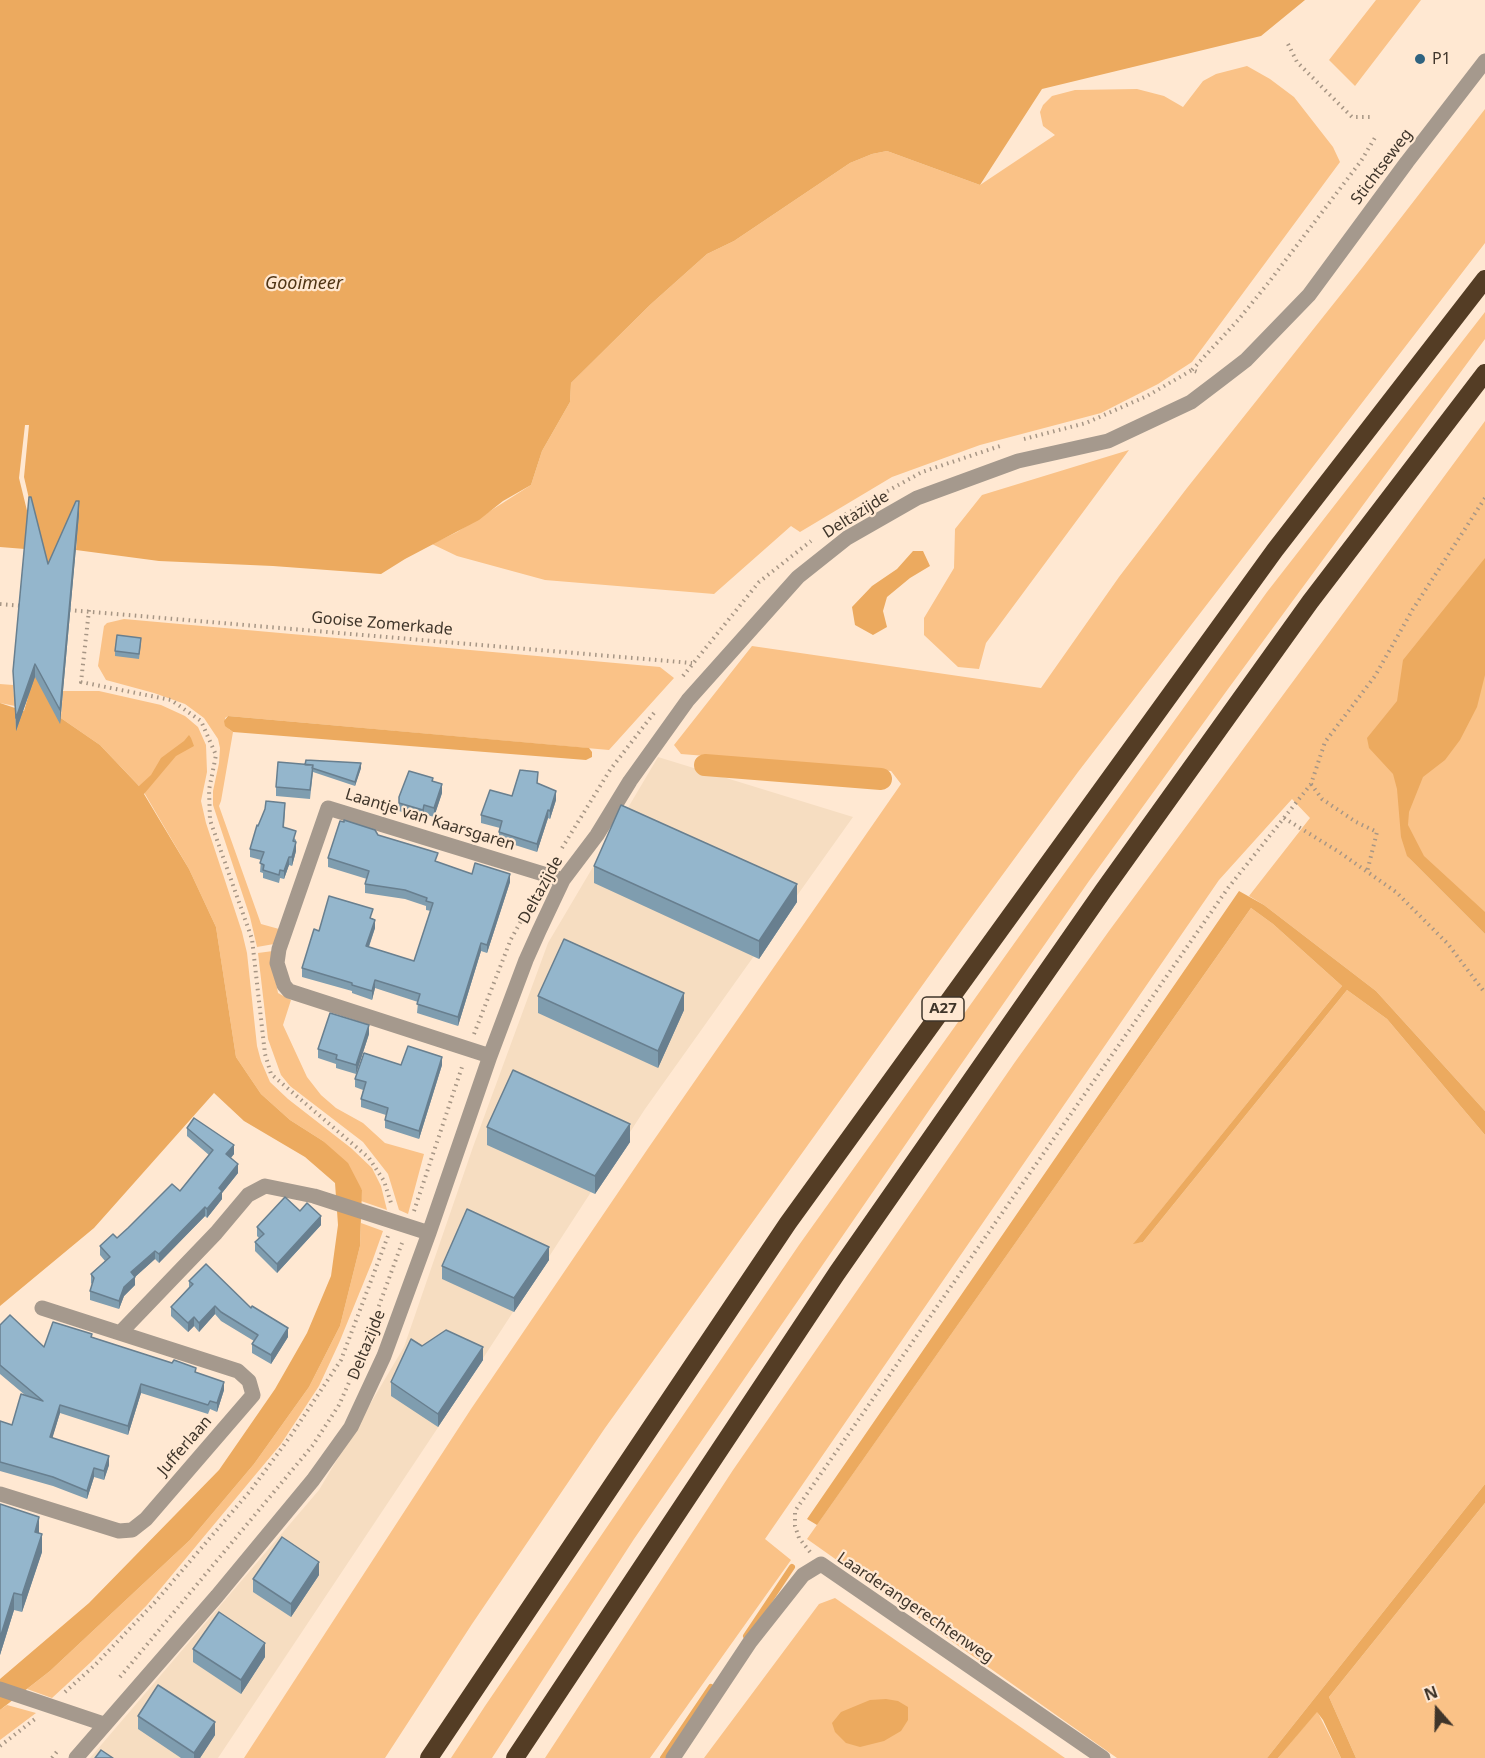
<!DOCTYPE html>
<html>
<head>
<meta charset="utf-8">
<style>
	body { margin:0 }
	#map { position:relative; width:1485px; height:1758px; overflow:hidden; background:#ffe8d2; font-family:"Noto Sans",sans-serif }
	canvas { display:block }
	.north { position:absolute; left:1407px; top:1680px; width:60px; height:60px; -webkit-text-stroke:4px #ffe8d2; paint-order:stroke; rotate:340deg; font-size:16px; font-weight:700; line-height:24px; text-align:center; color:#3f352a }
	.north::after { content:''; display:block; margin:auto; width:21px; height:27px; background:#3f352a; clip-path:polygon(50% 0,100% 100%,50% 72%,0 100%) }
</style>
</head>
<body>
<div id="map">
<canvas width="1485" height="1758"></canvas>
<div class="north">N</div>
</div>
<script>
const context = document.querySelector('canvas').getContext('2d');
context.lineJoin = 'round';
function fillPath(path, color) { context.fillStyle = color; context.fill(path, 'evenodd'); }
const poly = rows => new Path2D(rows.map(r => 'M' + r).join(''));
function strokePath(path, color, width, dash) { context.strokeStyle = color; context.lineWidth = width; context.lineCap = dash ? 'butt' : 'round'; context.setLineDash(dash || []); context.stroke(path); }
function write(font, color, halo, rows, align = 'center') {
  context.font = font + ' "Noto Sans",sans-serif'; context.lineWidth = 4.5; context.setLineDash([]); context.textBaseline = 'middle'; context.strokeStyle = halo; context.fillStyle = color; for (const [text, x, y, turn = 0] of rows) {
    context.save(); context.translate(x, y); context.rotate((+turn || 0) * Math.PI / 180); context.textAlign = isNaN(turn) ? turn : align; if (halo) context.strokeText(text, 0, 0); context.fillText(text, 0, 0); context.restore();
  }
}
fillPath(poly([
	[658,757,853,817,645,1109,437,1429,218,1758,90,1758,319,1490,404,1347,473,1147,548,943]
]), '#f6ddc1');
fillPath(poly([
	[1376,0,1421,0,1355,86,1329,60],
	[1247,66,1270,79,1294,97,1333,147,1340,162,1192,362,1158,384,1101,413,980,445,892,477,800,532,791,526,714,594,545,580,457,556,432,544,457,532,531,485,542,451,570,402,571,383,651,304,707,254,734,241,850,163,872,154,887,151,980,185,1055,135,1043,126,1040,112,1043,105,1052,96,1075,90,1137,89,1164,96,1183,107,1203,81,1216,74],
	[1485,109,1485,243,1078,772,962,930,605,1428,472,1624,385,1758,244,1758,471,1409,649,1147,901,784,891,771,681,754,674,745,752,646,1041,688,1119,577,1187,488,1362,268],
	[1485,312,1485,339,1228,689,1089,881,932,1106,634,1539,492,1758,451,1758,485,1706,799,1245,1043,903,1267,592],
	[1485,421,1485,920,1407,856,1485,934,1485,1111,1376,991,1264,905,1249,896,1310,818,1292,799,1219,880,765,1539,791,1560,650,1758,545,1758,733,1470,1015,1062,1109,931],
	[1129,450,986,643,979,669,958,667,924,635,924,618,954,568,955,529,982,495],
	[124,619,660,667,674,678,609,750,228,716,225,718,229,729,233,732,221,801,219,806,261,924,279,929,274,944,257,947,250,917,213,805,213,791,219,763,220,748,218,739,204,718,185,704,154,693,106,680,98,666,104,626,107,623],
	[0,684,13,685,15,706,0,703],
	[63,691,99,691,161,705,185,716,198,727,206,745,207,772,201,801,206,823,242,932,247,953,257,1046,261,1061,270,1082,288,1099,351,1148,372,1168,381,1186,387,1210,361,1201,362,1190,323,1141,290,1120,261,1094,236,1057,216,927,189,869,142,789,100,745,55,714,61,715],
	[1251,908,1273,924,1342,986,1134,1243,1143,1242,1347,990,1387,1019,1485,1135,1485,1484,1267,1758,1117,1758,807,1539],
	[273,951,271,957,278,993,291,1000,283,1025,307,1077,321,1095,336,1108,363,1123,385,1143,424,1154,408,1214,399,1210,388,1174,363,1142,290,1086,281,1075,268,1039,258,953],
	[361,1223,383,1231,372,1262,339,1343,319,1386,281,1444,147,1605,91,1662,52,1698,27,1689,50,1671,190,1540,254,1464,309,1387,340,1326,360,1246],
	[1485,1503,1485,1758,1356,1758,1329,1697],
	[835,1598,1065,1758,704,1758,819,1604],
	[7,1705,36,1713,0,1740,0,1710],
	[1317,1711,1341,1758,1278,1758]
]), '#fac287');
fillPath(poly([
	[0,0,1305,0,1261,36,1042,89,980,185,887,151,872,154,850,163,734,241,707,254,651,304,571,383,570,402,542,451,531,485,503,501,479,520,405,559,381,574,273,566,159,561,76,550,77,537,55,714,100,745,139,786,151,775,161,758,184,741,189,735,191,738,194,746,176,756,144,794,189,869,216,927,236,1057,261,1094,290,1120,323,1141,348,1163,362,1190,360,1246,340,1326,309,1387,254,1464,190,1540,50,1671,0,1710,0,1679,89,1603,219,1470,275,1389,307,1333,331,1276,338,1225,335,1183,305,1157,244,1121,214,1093,94,1228,0,1306,0,703,24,711,28,697,38,589,25,549,0,547],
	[913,551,923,551,930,566,910,578,887,597,883,611,887,627,873,635,855,625,852,607,872,586,897,569],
	[1485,558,1485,675,1477,707,1460,740,1445,760,1423,777,1409,812,1408,825,1424,856,1485,912,1485,934,1407,856,1401,837,1397,789,1393,774,1369,748,1367,738,1397,701,1403,660],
	[228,716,589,748,592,752,592,757,586,760,233,732,225,726,224,721],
	[1239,891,1264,905,1376,991,1485,1111,1485,1135,1387,1019,1347,990,1143,1242,1133,1244,1342,986,1273,924,1251,908,817,1525,807,1519],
	[1485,1484,1485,1503,1329,1697,1356,1758,1341,1758,1323,1720,1317,1712,1278,1758,1267,1758],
	[886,1699,898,1701,908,1707,908,1720,901,1731,884,1741,860,1747,846,1743,835,1732,832,1723,841,1712,870,1700]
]), '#ecaa5f');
fillPath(poly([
	[25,425,29,425,24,477,36,529,32,531,19,478]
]), '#ffe8d2');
strokePath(poly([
	[746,1636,792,1567],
	[663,1758,711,1687]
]), '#ecaa5f', 6);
strokePath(poly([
	[705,765,881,779]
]), '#ecaa5f', 22);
strokePath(poly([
	[1288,44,1297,62,1352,117,1370,117],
	[1192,370,1239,319,1269,282,1361,161,1376,136],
	[1024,439,1086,423,1147,396,1192,370,1200,373],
	[836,522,846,514,922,472,1000,446],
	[0,604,23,606],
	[69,610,692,663],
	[89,610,81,682,171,700,201,721,216,755,209,790,210,820,252,939,265,1054,271,1074,369,1158,384,1181,391,1203],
	[683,676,759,582,811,541],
	[1311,784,1322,799,1356,822,1377,832,1367,872],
	[1284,818,1339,852,1396,892,1448,944,1485,993],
	[562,848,610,770,654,713],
	[474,1034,511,939,526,912],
	[414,1211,463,1064],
	[810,1552,799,1538,795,1526,795,1511,1228,888,1311,784,1325,742,1375,676,1413,609,1485,498],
	[120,1677,313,1445,339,1405,359,1360,402,1243],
	[65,1692,96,1664,156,1601,251,1490,292,1434,341,1360,388,1236],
	[0,1746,35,1719],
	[52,1758,59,1749]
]), '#a79685', 4, [1.5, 4.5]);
strokePath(poly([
	[490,1056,289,991,284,985,277,963,279,949,328,808,563,880],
	[120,1333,216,1233,248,1195,265,1186,314,1196,429,1233],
	[0,1494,119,1531,132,1530,146,1519,253,1395,249,1381,238,1371,42,1308],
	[0,1689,104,1724],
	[76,1758,217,1596,313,1480,351,1427,384,1356,429,1233,490,1056,526,960,539,931,563,880,597,835,630,781,688,700,798,577,847,538,917,498,1018,461,1108,441,1191,402,1220,380,1246,360,1309,295,1407,162,1485,61],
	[673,1758,750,1642,803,1575,821,1564,1103,1758]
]), '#a5998d', 15);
strokePath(poly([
	[429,1758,788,1223,1275,550,1485,279],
	[515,1758,837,1273,1103,891,1310,602,1485,373]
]), '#543d25', 18);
fillPath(poly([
	[79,514,60,724,35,677,16,731,13,671,48,564],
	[141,643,139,659,115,656,115,651],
	[305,765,361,768,355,786,313,772,310,799,276,796,276,787],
	[433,782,442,793,434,817,424,814,423,819,399,811,399,797],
	[538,784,556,800,550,819,548,818,537,852,499,840,499,832,500,828,481,823,481,815,512,796],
	[285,811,284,827,296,840,296,851,292,866,289,865,284,879,280,878,279,883,263,878,263,873,260,872,261,860,250,857,250,849,258,826],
	[378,835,437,862,472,874,510,882,487,953,481,951,458,1026,417,1013,418,1002,375,988,372,1000,352,993,352,991,302,977,302,968,319,931,373,918,375,928,369,947,414,961,431,911,426,910,426,906,405,899,365,893,365,884,367,879,328,867,328,858],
	[594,866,797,902,759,959,594,883],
	[538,996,684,1010,658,1068,538,1013],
	[369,1034,356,1074,336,1068,336,1064,318,1058,318,1049],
	[401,1065,442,1065,419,1139,385,1128,385,1120,386,1115,361,1107,361,1099,363,1090,355,1087,355,1079],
	[487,1127,630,1142,595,1194,487,1145],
	[187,1128,234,1154,231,1158,238,1173,222,1193,222,1199,207,1218,205,1216,159,1263,155,1259,135,1277,135,1285,124,1296,119,1309,90,1300,90,1291,92,1284,91,1283,91,1274,105,1261,100,1255,100,1246,117,1238,180,1191,209,1155,187,1136],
	[300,1211,321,1225,277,1273,255,1251,255,1242,259,1238,257,1236,257,1227],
	[549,1260,514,1312,442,1279,442,1266],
	[189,1281,251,1308,288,1337,271,1364,252,1353,252,1344,254,1341,221,1321,215,1314,199,1332,194,1326,188,1332,171,1316,171,1307,189,1287],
	[0,1325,44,1347,92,1337,196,1372,224,1390,217,1412,210,1409,208,1414,141,1393,128,1435,60,1413,52,1438,109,1465,104,1480,94,1477,87,1499,53,1486,0,1471,0,1421,12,1425,25,1395,0,1374],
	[422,1346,483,1360,438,1427,391,1396,391,1382],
	[0,1504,39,1533,42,1552,22,1612,14,1610,0,1655],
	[319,1575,291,1617,253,1592,253,1579],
	[193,1649,265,1657,241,1694,193,1662],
	[138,1716,215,1735,200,1758,181,1758,138,1729]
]), '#7f9daf');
fillPath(poly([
	[79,501,79,514,60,724,60,710],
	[35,664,35,677,16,731,16,718],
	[361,763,361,768,355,786,355,782],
	[442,784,442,793,434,817,434,808],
	[556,791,556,800,550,819,550,811],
	[424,805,424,814,423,819,423,810],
	[548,810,548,818,537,852,537,844],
	[296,842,296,851,292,866,292,857],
	[289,857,289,865,284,879,284,871],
	[510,874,510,882,487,953,487,945],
	[797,884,797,902,759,959,759,941],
	[375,920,375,928,366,954,366,946],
	[481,943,481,951,458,1026,458,1017],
	[375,980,375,988,372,1000,372,991],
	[684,993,684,1010,658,1068,658,1051],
	[369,1025,369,1034,356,1074,356,1065],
	[442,1057,442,1065,419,1139,419,1131],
	[630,1124,630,1142,595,1194,595,1176],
	[234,1145,234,1154,226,1163,226,1154],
	[238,1164,238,1173,222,1193,222,1199,207,1218,207,1209,219,1188],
	[205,1207,205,1216,159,1263,159,1254],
	[321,1216,321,1225,277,1273,277,1264],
	[549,1247,549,1260,514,1312,514,1298],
	[155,1251,155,1259,135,1277,135,1285,124,1296,119,1309,119,1301,124,1287,131,1272],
	[215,1306,215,1314,199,1332,199,1323],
	[194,1317,194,1326,188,1332,188,1323],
	[288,1328,288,1337,271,1364,271,1355],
	[483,1347,483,1360,438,1427,438,1414],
	[224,1382,224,1390,217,1412,217,1403],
	[141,1384,141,1393,128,1435,128,1426],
	[60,1405,60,1413,50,1446,50,1437],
	[109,1456,109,1465,104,1480,104,1471],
	[94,1468,94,1477,87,1499,87,1491],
	[39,1517,39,1534,35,1532],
	[42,1534,42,1552,22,1612,22,1595],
	[319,1562,319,1575,291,1617,291,1604],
	[14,1593,14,1610,0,1655,0,1638],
	[265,1643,265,1657,241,1694,241,1680],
	[215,1722,215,1735,200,1758,194,1758,194,1753]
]), '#687f8f');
const building = poly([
	[29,497,31,497,48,564,76,501,79,501,60,710,35,664,16,718,13,671,29,497],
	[117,635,141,638,139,654,115,651,117,635],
	[306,760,361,763,355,782,312,768,313,765,305,765,306,760],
	[278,762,313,765,310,790,276,787,278,762],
	[520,770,538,772,537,783,556,791,550,811,548,810,537,844,499,832,502,821,481,815,490,790,512,796,520,770],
	[409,771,433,778,432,781,442,784,434,808,424,805,423,810,399,803,399,797,409,771],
	[266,801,285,803,283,827,296,831,293,841,296,842,292,857,289,857,284,871,280,870,279,875,263,870,264,865,260,863,264,852,250,849,257,825,258,826,265,809,266,801],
	[621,805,797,884,759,941,594,866,621,805],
	[344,820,375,830,378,835,438,853,435,861,472,874,475,863,510,874,487,945,481,943,458,1017,417,1004,420,994,375,980,372,991,352,985,352,983,302,968,314,929,319,931,329,896,373,909,370,918,375,920,366,946,414,961,433,903,426,901,427,898,405,890,365,884,369,871,328,858,340,821,344,822,344,820],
	[564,939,684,993,658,1051,538,996,564,939],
	[330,1013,369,1025,356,1065,336,1059,337,1055,318,1049,330,1013],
	[408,1046,442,1057,419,1131,385,1120,388,1108,361,1099,366,1082,355,1079,364,1053,401,1065,408,1046],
	[513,1070,630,1124,595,1176,487,1127,513,1070],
	[194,1118,234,1145,226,1154,238,1164,219,1188,222,1191,207,1209,205,1207,159,1254,155,1251,131,1272,135,1277,124,1287,119,1301,90,1291,94,1278,91,1274,110,1257,100,1246,113,1234,117,1238,128,1228,172,1184,180,1191,213,1150,187,1128,194,1118],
	[285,1197,300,1211,307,1203,321,1216,277,1264,255,1242,264,1234,257,1227,285,1197],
	[467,1209,549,1247,514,1298,442,1266,467,1209],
	[206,1264,251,1308,252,1306,288,1328,271,1355,252,1344,258,1335,221,1312,215,1306,199,1323,194,1317,188,1323,171,1307,193,1284,189,1281,206,1264],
	[10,1315,44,1347,53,1322,92,1334,91,1337,172,1363,174,1360,196,1368,195,1372,224,1382,217,1403,210,1401,208,1405,141,1384,128,1426,60,1405,50,1437,109,1456,104,1471,94,1468,87,1491,53,1477,0,1462,0,1421,12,1425,21,1394,43,1401,0,1365,0,1325,10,1315],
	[446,1330,483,1347,438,1414,391,1382,411,1339,422,1346,446,1330],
	[0,1504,39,1517,35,1532,42,1534,22,1595,14,1593,0,1638,0,1504],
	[282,1537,319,1562,291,1604,253,1579,282,1537],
	[219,1612,265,1643,241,1680,193,1649,219,1612],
	[158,1685,215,1722,194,1753,138,1716,158,1685],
	[101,1750,113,1758,95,1758,101,1750]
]);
fillPath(building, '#94b6cc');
strokePath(building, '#687f8f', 1.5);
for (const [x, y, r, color] of [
	[1420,59,6,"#2f6380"]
]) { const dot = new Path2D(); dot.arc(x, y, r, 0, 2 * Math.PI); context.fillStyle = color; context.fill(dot); strokePath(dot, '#ffe8d2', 2); }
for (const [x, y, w] of [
	[943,1009,42]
]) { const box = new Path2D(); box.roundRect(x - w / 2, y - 12, w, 24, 4.5); context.fillStyle = '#ffe8d2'; context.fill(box); strokePath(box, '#3f352a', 1.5); }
write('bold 15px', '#3f352a', null, [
	["A27",943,1009]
]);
write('16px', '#3f352a', '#ffe8d2', [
	["P1",1432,59]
], 'left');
write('16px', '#3f352a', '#ffe8d2', [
	["Stichtseweg",1382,167,-53],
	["Deltazijde",856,515,-32],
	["Gooise Zomerkade",382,624,5],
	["Laantje van Kaarsgaren",430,820,17],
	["Deltazijde",541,890,-61],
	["Deltazijde",367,1345,-68],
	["Jufferlaan",185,1446,-49],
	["Laarderangerechtenweg",915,1608,34]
]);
write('italic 18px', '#503515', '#ffe8d2', [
	["Gooimeer",304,284]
]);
</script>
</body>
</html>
